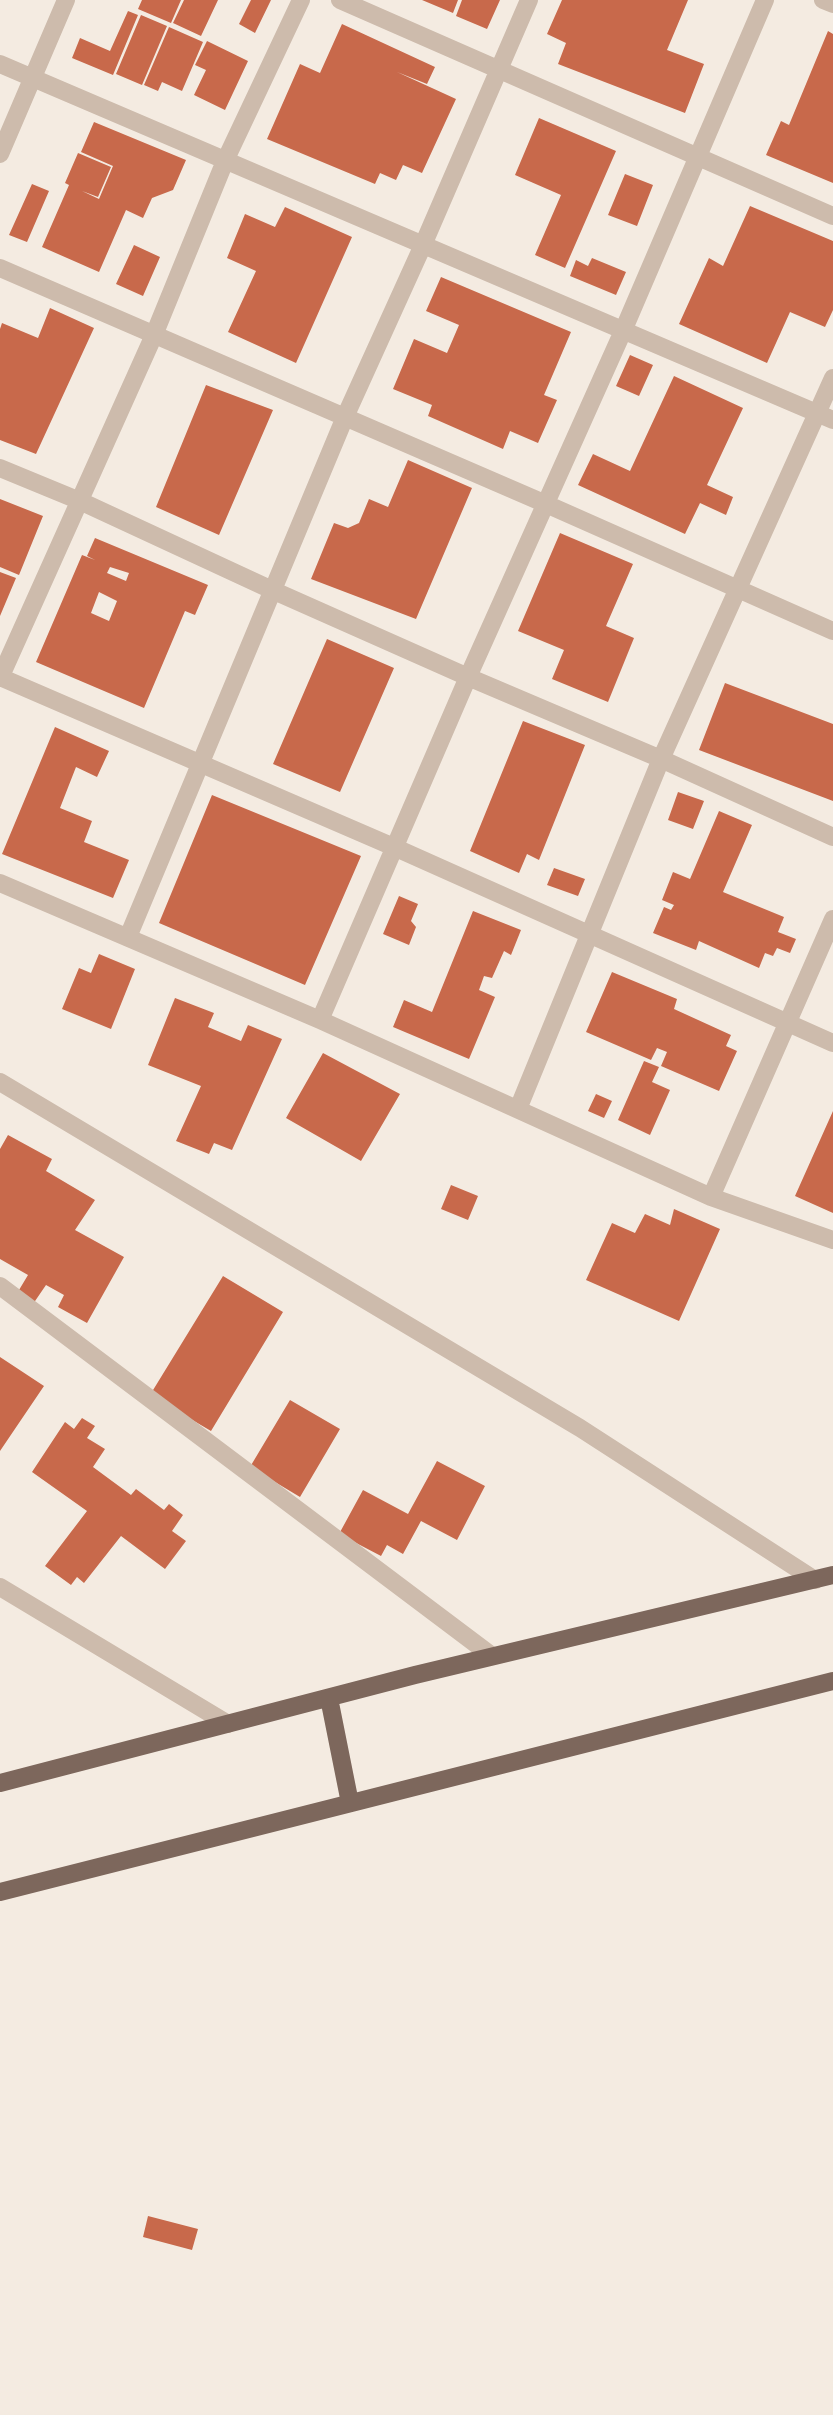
<!DOCTYPE html>
<html>
<head>
<meta charset="utf-8">
<style>
	body { margin:0 }
	canvas { display:block; background:#f4ebe1 }
</style>
</head>
<body>
<canvas width="833" height="2415"></canvas>
<script>
const context = document.querySelector('canvas').getContext('2d');
context.lineJoin = 'round';
function fillPath(path, color) { context.fillStyle = color; context.fill(path, 'evenodd'); }
const poly = rows => new Path2D(rows.map(r => 'M' + r).join(''));
function strokePath(path, color, width, dash) { context.strokeStyle = color; context.lineWidth = width; context.lineCap = dash ? 'butt' : 'round'; context.setLineDash(dash || []); context.stroke(path); }
fillPath(poly([
	[142,0,181,0,171,23,138,9],
	[184,0,218,0,201,36,173,23],
	[251,0,271,0,255,33,239,24],
	[422,0,458,0,453,13],
	[462,0,500,0,487,29,456,16],
	[562,0,688,0,667,50,704,64,685,113,558,64,566,43,547,34],
	[128,11,138,15,113,75,72,58,80,38,110,51],
	[141,15,167,26,142,85,116,74],
	[342,24,435,67,427,84,397,72,456,99,422,173,403,165,396,180,380,173,375,184,267,139,300,64,320,73],
	[169,27,203,42,182,91,162,82,158,91,144,85],
	[828,31,833,34,833,183,766,155,781,121,789,125],
	[207,41,248,61,225,110,194,95,206,70,195,65],
	[539,118,616,151,565,268,535,255,561,195,515,175],
	[94,122,186,160,173,190,152,198,143,218,126,210,99,272,42,247,69,185,65,183,78,153,111,167,98,197,82,191,99,199,113,166,81,152],
	[625,174,653,185,637,226,608,215],
	[32,184,49,191,27,242,9,235],
	[750,206,833,241,833,310,825,327,790,312,767,363,679,324,709,258,723,266],
	[285,207,352,237,296,363,228,332,256,271,227,258,245,214,275,227],
	[134,245,160,257,143,296,116,284],
	[592,258,626,272,616,295,570,276,576,260,588,266],
	[441,277,571,332,544,395,557,400,538,443,510,431,503,449,428,416,432,405,393,389,414,339,447,353,459,325,426,311],
	[50,308,94,328,36,454,0,440,0,329,2,323,38,338],
	[630,355,653,365,639,396,616,386],
	[674,376,743,408,707,485,733,497,726,515,700,503,685,534,578,485,593,454,630,471],
	[206,385,273,410,219,535,156,507],
	[408,460,472,488,416,619,311,579,334,523,348,528,359,523,369,499,388,507],
	[0,499,43,516,19,575,0,567],
	[560,533,633,564,606,626,634,638,608,702,552,679,564,650,518,631],
	[95,538,208,585,195,615,185,611,144,708,36,662,82,555,95,560,87,556],
	[110,567,129,573,126,581,107,573],
	[99,592,117,601,109,621,91,613],
	[0,572,16,578,0,616],
	[327,639,394,668,340,792,273,764],
	[725,683,833,724,833,801,699,750],
	[523,721,585,745,539,860,527,854,519,873,470,851],
	[55,727,109,751,97,777,76,767,60,808,92,821,84,842,129,860,113,898,2,854],
	[678,792,704,801,693,829,668,820],
	[212,795,361,856,305,985,159,923],
	[719,811,752,825,723,892,784,917,778,932,796,939,790,953,777,948,773,956,765,953,759,968,699,941,696,950,653,933,664,907,671,910,674,905,662,900,673,872,690,879],
	[554,868,585,879,578,896,547,885],
	[399,896,418,904,411,921,416,927,409,945,383,934],
	[473,911,521,930,511,955,504,951,492,978,484,976,479,990,495,997,469,1059,393,1027,404,1000,432,1012],
	[99,954,135,969,111,1029,62,1009,79,968,91,973],
	[612,972,677,999,674,1009,731,1035,726,1046,737,1051,719,1091,661,1066,667,1052,657,1048,651,1060,586,1032],
	[175,998,214,1013,208,1027,241,1041,248,1025,282,1039,232,1150,214,1143,209,1154,176,1141,201,1086,148,1065],
	[323,1053,400,1094,361,1161,286,1118],
	[644,1061,659,1067,652,1082,670,1090,650,1135,618,1120],
	[596,1094,612,1101,604,1118,588,1111],
	[833,1111,833,1213,795,1196],
	[8,1135,52,1159,46,1171,95,1200,75,1230,124,1257,87,1323,58,1307,64,1295,46,1285,33,1304,16,1295,28,1275,0,1259,0,1149],
	[451,1185,478,1196,468,1220,441,1209],
	[674,1209,720,1229,679,1321,586,1280,612,1223,635,1233,645,1214,670,1225],
	[223,1276,283,1312,211,1431,150,1395],
	[0,1357,44,1386,0,1451],
	[290,1400,340,1429,300,1497,250,1467],
	[82,1418,95,1426,87,1438,105,1449,93,1467,131,1495,136,1489,164,1510,169,1504,183,1515,172,1531,186,1541,165,1569,121,1536,84,1583,77,1577,71,1585,45,1566,87,1511,32,1472,65,1422,74,1429],
	[437,1461,485,1486,457,1540,421,1521,403,1554,387,1545,381,1556,339,1534,363,1490,408,1514],
	[148,2216,198,2229,192,2250,143,2237]
]), '#c8694b');
strokePath(poly([
	[340,0,833,216],
	[823,0,833,4],
	[0,64,833,420],
	[0,154,66,0],
	[0,268,546,504,833,631],
	[0,468,80,501,272,590,468,677,661,759,833,837],
	[0,677,396,848,833,1043],
	[0,678,154,335,225,161,301,0],
	[0,883,320,1020,711,1197,833,1240],
	[128,937,345,417,423,245,529,0],
	[320,1020,468,677,623,331,765,0],
	[0,1082,580,1428,815,1580],
	[518,1109,661,759,833,378],
	[711,1197,833,919],
	[0,1286,492,1656],
	[0,1587,228,1724]
]), '#cdbbac', 18);
strokePath(poly([
	[329,1698,350,1803],
	[0,1783,415,1675,833,1575],
	[0,1892,833,1681]
]), '#7d675c', 18);
</script>
</body>
</html>
